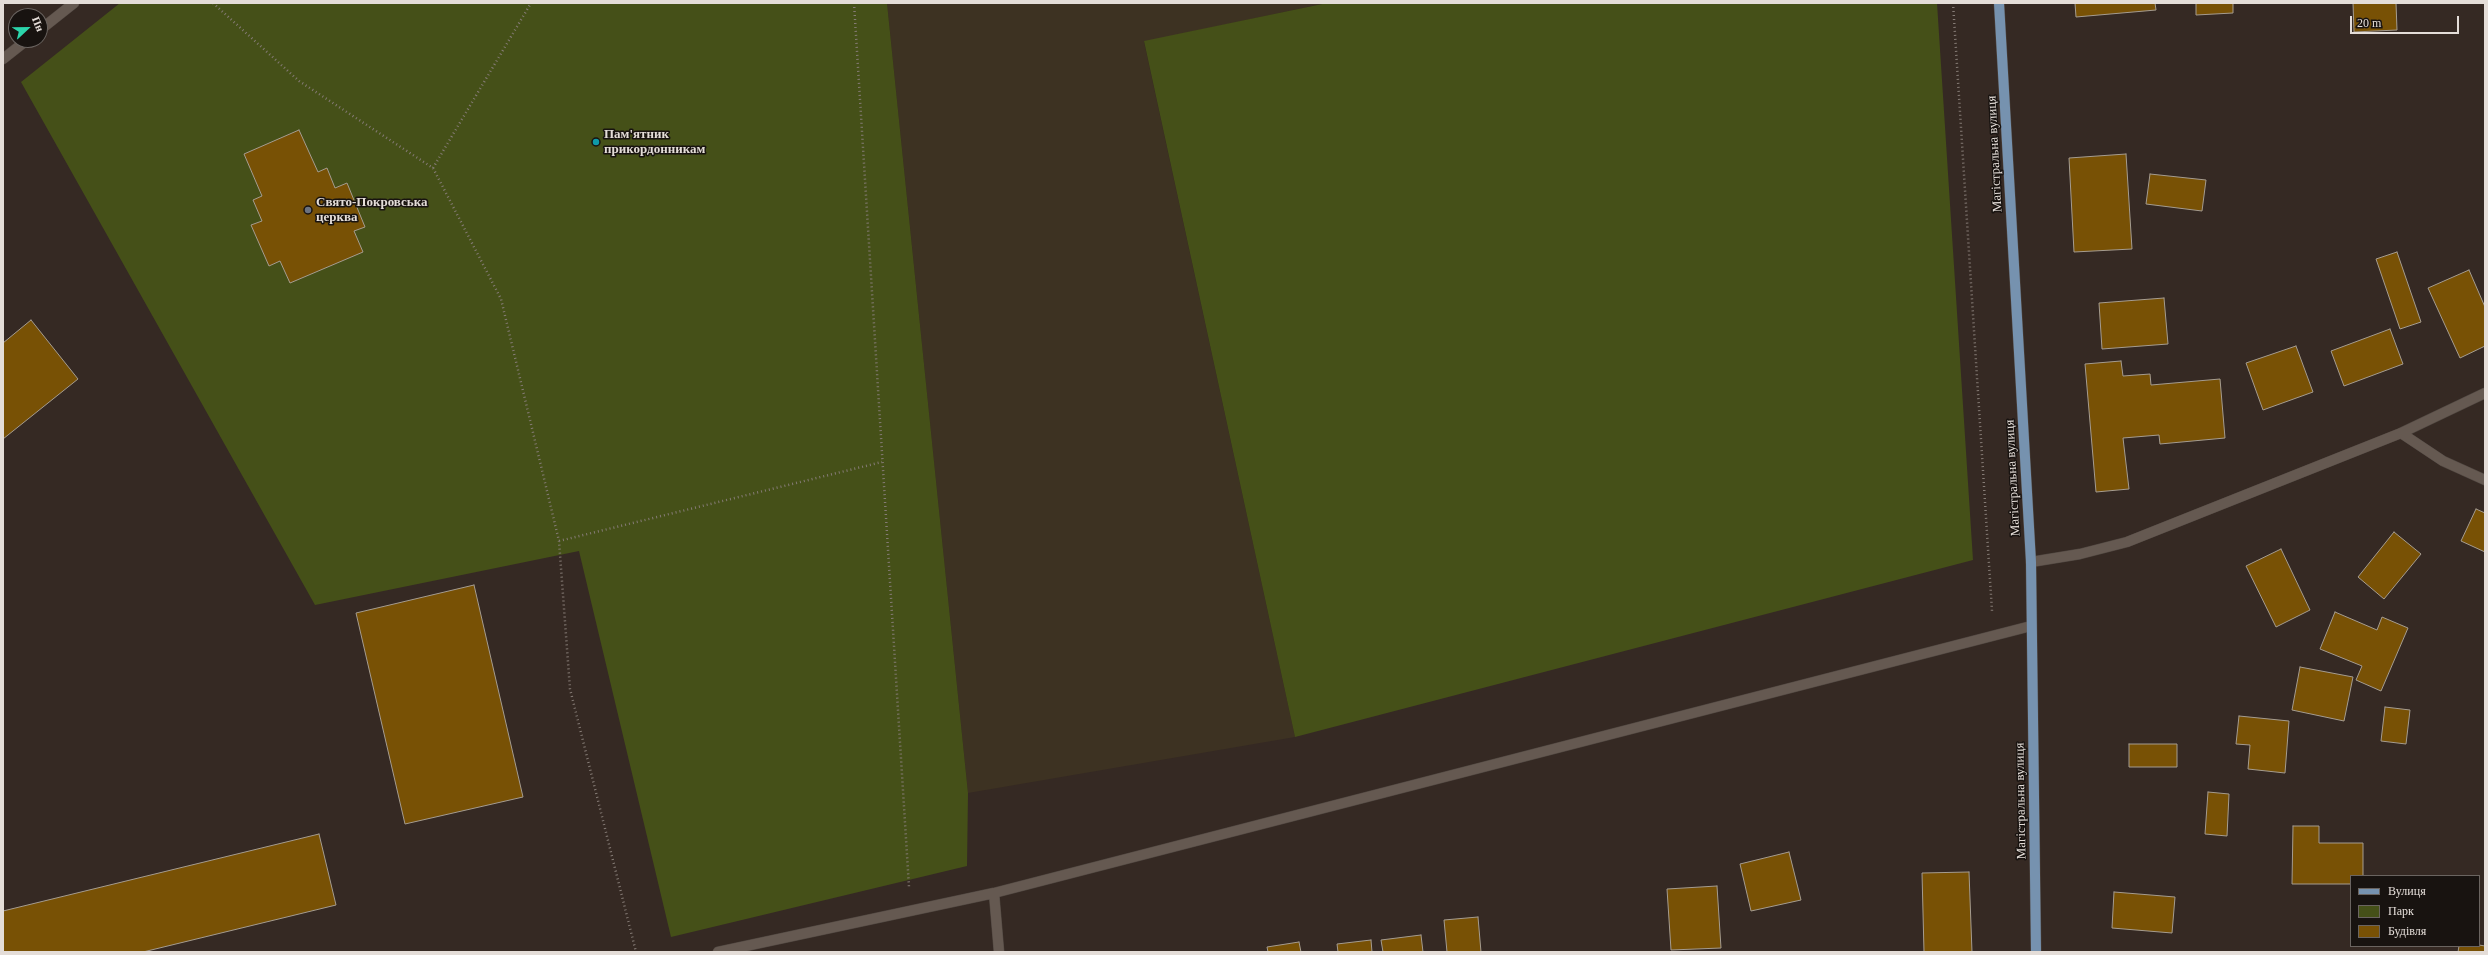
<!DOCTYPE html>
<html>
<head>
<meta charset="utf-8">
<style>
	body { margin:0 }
	#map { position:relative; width:2488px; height:955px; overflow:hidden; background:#352923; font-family:"Times New Roman",serif }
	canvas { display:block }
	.frame { position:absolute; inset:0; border:4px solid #e4ddd8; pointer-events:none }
	.legend { position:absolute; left:2350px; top:875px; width:130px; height:72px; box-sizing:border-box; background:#181310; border:1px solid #6a6460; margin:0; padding:5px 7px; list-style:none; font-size:12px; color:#e4ddd8 }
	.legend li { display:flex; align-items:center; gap:8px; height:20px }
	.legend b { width:20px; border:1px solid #6a6460 }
	.north { position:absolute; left:8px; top:8px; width:40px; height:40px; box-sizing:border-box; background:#181310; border:1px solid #6a6460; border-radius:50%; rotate:68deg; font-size:11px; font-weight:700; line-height:16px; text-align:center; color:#e4ddd8 }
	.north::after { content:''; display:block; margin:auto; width:14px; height:18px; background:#2cd5ab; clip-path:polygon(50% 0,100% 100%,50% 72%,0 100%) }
	.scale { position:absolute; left:2350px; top:16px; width:109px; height:18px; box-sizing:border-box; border:2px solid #e4ddd8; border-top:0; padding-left:5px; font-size:12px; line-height:14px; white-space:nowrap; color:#e4ddd8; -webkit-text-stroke:3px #181310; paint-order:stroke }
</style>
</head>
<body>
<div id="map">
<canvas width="2488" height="955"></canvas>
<div class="frame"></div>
<ul class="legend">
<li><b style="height:5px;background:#7692af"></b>Вулиця</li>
<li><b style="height:11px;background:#455018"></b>Парк</li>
<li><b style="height:11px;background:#785105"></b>Будівля</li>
</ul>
<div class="north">Пн</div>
<div class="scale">20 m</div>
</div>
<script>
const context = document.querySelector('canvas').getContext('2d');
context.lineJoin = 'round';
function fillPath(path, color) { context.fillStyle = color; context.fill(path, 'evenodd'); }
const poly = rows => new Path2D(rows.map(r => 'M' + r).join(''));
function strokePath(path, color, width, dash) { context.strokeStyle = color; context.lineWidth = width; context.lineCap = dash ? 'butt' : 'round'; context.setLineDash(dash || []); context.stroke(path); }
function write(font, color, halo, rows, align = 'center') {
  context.font = font + ' "Times New Roman",serif'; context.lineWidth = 3; context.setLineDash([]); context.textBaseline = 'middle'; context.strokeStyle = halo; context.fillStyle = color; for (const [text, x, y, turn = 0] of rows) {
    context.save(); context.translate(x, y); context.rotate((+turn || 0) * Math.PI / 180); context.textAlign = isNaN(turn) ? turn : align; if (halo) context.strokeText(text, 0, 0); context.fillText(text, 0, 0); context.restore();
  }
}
fillPath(poly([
	[887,3,1326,3,1144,42,1295,737,968,793]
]), '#3d3222');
fillPath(poly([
	[120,3,887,3,968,793,967,866,671,937,579,551,315,605,21,82],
	[1327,3,1937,3,1973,560,1295,737,1144,41]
]), '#455018');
const building = poly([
	[2075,3,2155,3,2156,10,2076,17,2075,3],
	[2196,3,2233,3,2233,13,2196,15,2196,3],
	[2353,3,2396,3,2397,30,2354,32,2353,3],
	[299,130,318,172,327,168,335,188,347,183,365,227,354,231,363,252,290,283,280,261,269,266,251,225,262,221,253,200,262,196,244,154,299,130],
	[2126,154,2132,249,2074,252,2069,158,2126,154],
	[2150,174,2206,180,2202,211,2146,204,2150,174],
	[2397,252,2421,322,2400,329,2376,259,2397,252],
	[2469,270,2485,307,2485,346,2460,358,2428,288,2469,270],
	[2164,298,2168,344,2102,349,2099,303,2164,298],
	[31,320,78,379,3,439,3,343,31,320],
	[2390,329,2403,364,2344,386,2331,351,2390,329],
	[2296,346,2313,392,2263,410,2246,363,2296,346],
	[2121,361,2123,376,2150,374,2151,385,2220,379,2225,438,2160,444,2159,435,2123,438,2129,489,2096,492,2085,364,2121,361],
	[2476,509,2485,513,2485,552,2461,541,2476,509],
	[2394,532,2421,554,2384,599,2358,577,2394,532],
	[2281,549,2310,610,2276,627,2246,566,2281,549],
	[474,585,523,797,405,824,356,613,474,585],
	[2335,612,2377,630,2382,617,2408,628,2381,691,2356,680,2362,666,2320,649,2335,612],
	[2300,667,2353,677,2344,721,2292,710,2300,667],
	[2385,707,2410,710,2406,744,2381,741,2385,707],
	[2239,716,2289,721,2285,773,2248,769,2250,745,2236,744,2239,716],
	[2129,744,2177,744,2177,767,2129,767,2129,744],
	[2208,792,2229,794,2227,836,2205,834,2208,792],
	[2293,826,2319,826,2319,843,2363,843,2363,876,2351,876,2351,884,2292,884,2293,826],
	[319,834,336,905,143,952,3,952,3,911,319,834],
	[1789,852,1801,900,1751,911,1740,864,1789,852],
	[1969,872,1972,952,1924,952,1922,873,1969,872],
	[1717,886,1721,948,1671,950,1667,889,1717,886],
	[2114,892,2175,897,2172,933,2112,928,2114,892],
	[1478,917,1481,952,1447,952,1444,920,1478,917],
	[1421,935,1423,952,1383,952,1381,940,1421,935],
	[1371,940,1372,952,1338,952,1337,944,1371,940],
	[1299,942,1301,952,1268,952,1267,947,1299,942],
	[2479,945,2485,946,2485,952,2458,952,2459,946,2479,945]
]);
fillPath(building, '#785105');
strokePath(building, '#a59c90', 1);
const minor = poly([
	[40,30,74,3],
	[3,59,27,40],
	[2401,433,2443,461,2485,480],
	[2031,562,2080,554,2127,542,2401,433,2485,393],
	[994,893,999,952],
	[718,952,994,893,2031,626]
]);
const major = poly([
	[1999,3,2031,562,2036,952]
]);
strokePath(minor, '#504741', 11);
strokePath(major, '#504741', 11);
strokePath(poly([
	[213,3,299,81,433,168,501,299,559,541,570,689,636,952],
	[854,3,909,887],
	[1953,3,1992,611],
	[433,168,531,3],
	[559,541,882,462]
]), '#857b75', 2.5, [1, 3]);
strokePath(minor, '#655951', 10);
strokePath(major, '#7692af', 10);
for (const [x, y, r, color] of [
	[596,142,4,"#0f9aa8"],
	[308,210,4,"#6b7280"]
]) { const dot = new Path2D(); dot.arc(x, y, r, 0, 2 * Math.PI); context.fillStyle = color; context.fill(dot); strokePath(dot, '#181310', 1.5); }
write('bold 13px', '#e4ddd8', '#181310', [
	["Пам'ятник",604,135],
	["прикордонникам",604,150],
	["Свято-Покровська",316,203],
	["церква",316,218]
], 'left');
write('13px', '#e4ddd8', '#181310', [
	["Магістральна вулиця",1995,154,-93],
	["Магістральна вулиця",2013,478,-93],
	["Магістральна вулиця",2021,801,-91]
]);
</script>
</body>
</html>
